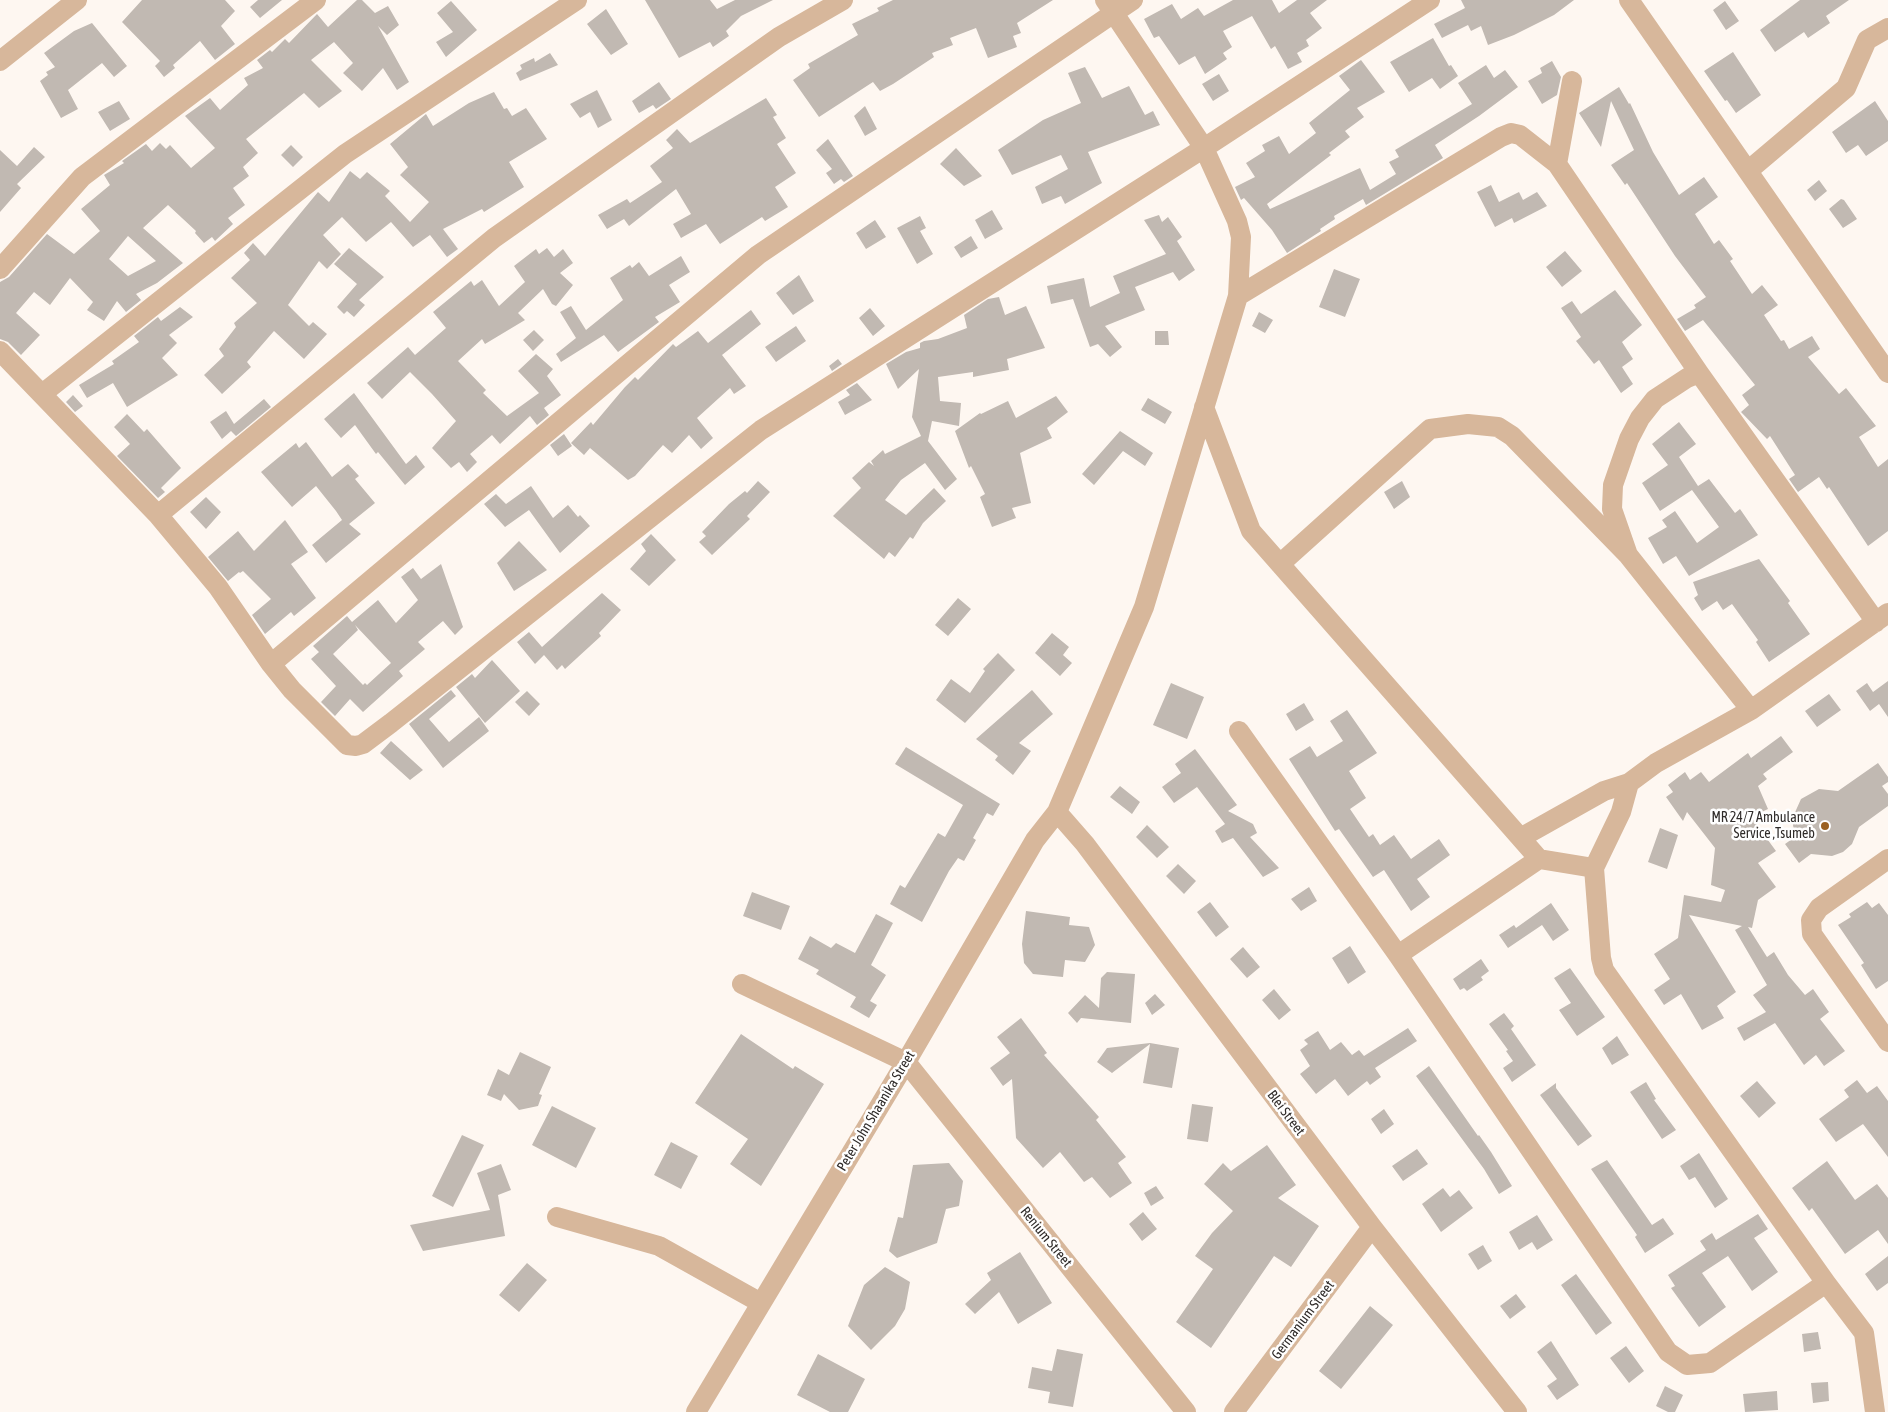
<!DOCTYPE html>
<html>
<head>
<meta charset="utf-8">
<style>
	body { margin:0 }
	canvas { display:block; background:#fef7f1 }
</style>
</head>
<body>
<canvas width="1888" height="1412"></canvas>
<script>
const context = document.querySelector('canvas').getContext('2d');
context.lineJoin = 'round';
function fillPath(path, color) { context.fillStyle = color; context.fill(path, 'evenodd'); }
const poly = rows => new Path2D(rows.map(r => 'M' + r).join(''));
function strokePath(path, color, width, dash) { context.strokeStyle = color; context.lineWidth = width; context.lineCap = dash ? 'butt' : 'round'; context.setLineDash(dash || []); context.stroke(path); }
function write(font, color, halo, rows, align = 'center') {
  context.font = font + ' "Asap Condensed",sans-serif'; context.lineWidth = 5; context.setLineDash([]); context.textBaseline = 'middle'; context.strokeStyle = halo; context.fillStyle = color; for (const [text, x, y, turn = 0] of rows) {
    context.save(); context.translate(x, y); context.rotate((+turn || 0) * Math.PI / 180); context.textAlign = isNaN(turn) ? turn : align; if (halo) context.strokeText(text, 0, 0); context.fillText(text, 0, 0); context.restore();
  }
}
fillPath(poly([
	[142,0,225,0,235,11,221,26,235,44,215,60,200,41,173,65,175,68,164,77,155,66,160,61,122,22],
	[258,0,282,0,260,18,250,7],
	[357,0,362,0,375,13,388,6,399,25,387,35,378,26,409,82,397,90,383,68,362,91,343,73,353,63,334,42,311,60,342,91,319,108,304,93,246,139,258,153,243,167,249,176,233,188,245,205,228,218,233,224,215,241,212,237,204,243,195,233,196,231,168,205,143,228,183,263,157,283,136,294,141,300,126,312,117,301,104,321,87,310,93,302,70,278,50,305,34,292,16,313,40,335,21,355,8,342,0,339,0,282,9,277,47,234,74,254,100,231,81,209,110,185,104,175,124,163,122,161,146,144,152,151,160,143,166,149,170,145,191,168,215,148,185,116,210,98,220,110,248,85,244,78,263,68,257,60,270,50,272,52,285,39,289,43,317,14,328,27],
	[128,236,156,261,128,276,109,259],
	[645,0,710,0,717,9,735,0,773,0,741,16,726,31,729,36,713,47,710,42,679,58],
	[893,0,1053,0,1017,23,1021,33,1013,36,1017,47,988,58,976,28,950,38,953,45,932,53,934,57,893,84,880,91,873,82,819,117,793,80,810,68,808,64,858,35,852,24,879,11,877,8],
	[1233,0,1272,0,1279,13,1297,0,1327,0,1310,13,1322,28,1306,40,1309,46,1297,53,1302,62,1288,69,1275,46,1271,49,1252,16,1223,31,1232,47,1223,53,1227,59,1205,74,1195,56,1179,65,1159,36,1154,38,1144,19,1172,4,1181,19,1198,8,1204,16],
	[1461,0,1574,0,1554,15,1514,35,1488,45,1481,26,1471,31,1468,25,1442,38,1434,24,1465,8],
	[1800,0,1849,0,1826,16,1830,23,1808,38,1804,32,1775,52,1760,30],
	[451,1,477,30,446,57,436,42,453,32,437,13],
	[1725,1,1739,21,1726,30,1713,10],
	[606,9,628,44,611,55,587,24],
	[92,23,127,66,114,77,102,63,68,90,78,109,61,118,40,81,48,75,46,72,55,67,44,53,74,31],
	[1433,38,1449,66,1451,65,1458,76,1440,89,1432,78,1409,92,1390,62],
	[1733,52,1761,95,1736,113,1727,100,1725,101,1704,71],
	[550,53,558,65,520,81,516,73,522,69,520,65,534,58,535,62],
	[1361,60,1385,92,1357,108,1364,117,1345,131,1350,137,1329,153,1331,155,1267,204,1270,209,1360,168,1370,190,1396,174,1389,162,1399,157,1395,150,1472,104,1458,83,1486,65,1494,78,1505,70,1518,87,1479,116,1435,145,1443,158,1366,205,1363,199,1334,216,1335,219,1320,229,1321,231,1287,253,1272,230,1244,198,1241,200,1235,187,1255,177,1246,163,1265,151,1262,145,1279,136,1289,154,1316,133,1309,123,1350,90,1339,76],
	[1552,61,1561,77,1557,95,1542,104,1528,81,1542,73,1540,68],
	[1085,67,1102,98,1129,86,1145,115,1153,111,1160,125,1088,152,1102,183,1065,204,1061,196,1042,204,1035,187,1068,169,1061,155,1012,175,998,150,1043,120,1081,103,1068,73],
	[1219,74,1229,91,1213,101,1202,84],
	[659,82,671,99,656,109,653,105,639,113,632,101],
	[1619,87,1629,104,1630,103,1653,152,1679,195,1704,177,1718,197,1695,214,1714,244,1719,240,1733,259,1730,261,1752,294,1762,285,1778,305,1764,315,1781,341,1784,340,1789,349,1812,336,1820,349,1808,357,1839,394,1846,388,1876,426,1859,437,1878,467,1888,459,1888,531,1868,546,1829,487,1827,489,1819,477,1798,492,1789,479,1795,475,1770,436,1767,439,1741,412,1749,405,1742,395,1755,385,1703,320,1685,331,1677,319,1696,308,1694,305,1706,297,1675,256,1627,183,1625,185,1611,165,1634,150,1611,101,1601,147,1579,113],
	[597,90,612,120,598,128,590,112,580,118,570,104],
	[494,92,504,109,507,108,512,116,526,108,547,139,509,162,524,187,484,212,482,209,443,229,458,249,447,257,430,235,413,247,391,222,366,242,342,217,323,235,341,254,327,269,319,261,288,305,309,326,313,322,327,334,304,359,274,331,247,362,251,367,222,394,204,375,224,356,219,349,236,327,234,323,257,303,231,278,250,260,244,253,253,243,265,256,318,192,329,202,350,171,360,179,367,172,390,191,385,196,410,222,429,202,400,175,408,167,390,144,426,114,433,126,469,103],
	[766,98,777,115,773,117,786,138,777,144,796,173,775,187,788,207,765,221,762,217,720,244,706,224,681,238,673,224,691,214,676,189,629,226,624,219,607,229,598,215,627,199,630,203,662,182,650,166,673,148,666,140,677,129,690,143],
	[119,101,130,119,110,131,98,112],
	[1875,101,1888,121,1888,141,1866,156,1858,145,1846,153,1832,132],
	[865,106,877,129,865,136,854,116],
	[828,139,853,176,844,182,841,179,834,184,826,173,832,169,816,150],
	[291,145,303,157,293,167,281,155],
	[34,147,45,157,17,184,21,188,0,212,0,150,17,166],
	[956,148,982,176,964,186,940,164],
	[1819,180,1827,191,1815,201,1807,190],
	[1491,185,1499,202,1519,192,1523,200,1537,192,1547,206,1514,223,1512,218,1495,227,1477,192],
	[1841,199,1844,200,1857,219,1843,228,1829,209],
	[992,210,1003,229,985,239,975,220],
	[1159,215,1162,222,1168,217,1182,237,1177,241,1195,270,1179,281,1173,272,1135,287,1145,310,1105,326,1122,347,1110,357,1098,344,1090,347,1073,299,1051,304,1047,286,1084,278,1090,307,1120,293,1113,276,1166,254,1144,220],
	[920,216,926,228,920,231,933,254,917,264,897,228],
	[875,220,886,237,866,249,856,233],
	[971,236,978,248,961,258,954,247],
	[349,248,384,277,359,300,365,305,354,317,347,311,344,314,337,307,357,284,334,264],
	[547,248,554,257,563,249,573,263,560,273,573,285,556,306,552,304,543,289,518,313,525,320,485,344,482,339,458,361,486,390,483,393,507,416,539,393,518,371,536,354,553,369,547,376,561,395,544,408,549,415,537,425,530,416,500,444,492,435,470,454,477,462,467,472,459,462,451,468,432,448,456,421,432,394,410,372,382,399,367,383,408,347,415,355,446,328,433,312,471,281,474,286,482,280,499,306,525,282,514,266,536,249,539,254],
	[1565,251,1582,271,1562,287,1546,267],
	[681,256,690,272,669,285,680,302,655,317,659,322,618,352,604,335,561,362,556,354,576,338,560,312,571,306,586,330,623,300,610,278,630,265,632,268,639,262,649,276],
	[1334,269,1360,279,1345,317,1319,307],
	[799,275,814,301,793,315,776,293],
	[1615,290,1642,325,1622,342,1633,359,1622,367,1633,384,1621,393,1599,360,1594,364,1576,341,1581,337,1561,308,1572,301,1581,314],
	[999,297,1005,315,1026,306,1045,348,1007,359,1009,370,973,377,973,372,938,377,940,401,961,403,959,426,932,421,928,441,957,479,945,490,925,463,901,480,885,500,906,515,934,488,946,501,923,523,913,539,910,537,895,557,889,552,884,559,833,516,861,488,852,478,869,462,874,466,871,461,883,450,885,454,921,436,912,417,919,369,898,389,886,364,906,352,920,348,920,343,924,341,938,339,967,328,964,315,988,299],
	[180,307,193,317,169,335,177,343,162,358,178,375,127,407,113,383,87,398,79,385,114,364,112,361,139,342,134,336,158,317,161,321],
	[870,308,885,326,873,336,859,318],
	[751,310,761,324,722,355,746,386,734,394,730,388,697,418,713,438,701,449,689,435,672,453,663,445,635,476,628,480,590,448,584,455,571,443,591,422,593,425,625,387,635,377,638,380,673,344,676,347,698,331,708,343],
	[1259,312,1273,320,1265,333,1252,326],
	[796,326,806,341,776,362,765,347],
	[534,330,544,340,533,351,523,340],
	[1155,331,1168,331,1169,345,1155,345],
	[838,359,842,364,832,371,829,366],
	[857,383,872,400,845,415,838,402,850,395,846,390],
	[354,393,406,464,416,455,425,467,405,485,378,452,376,454,355,425,341,438,324,419],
	[73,395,83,406,75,412,66,402],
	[1056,396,1068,412,1047,428,1052,438,1020,453,1031,503,1012,508,1016,518,992,527,980,497,985,494,971,466,969,468,955,431,980,413,981,414,1008,401,1016,418],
	[1148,398,1172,412,1165,424,1141,410],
	[264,399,271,407,236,436,231,431,222,439,210,422,226,411,234,424],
	[127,414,144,432,147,429,181,468,161,488,165,492,158,498,117,456,130,444,114,427],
	[1679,422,1696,444,1679,457,1698,486,1709,479,1735,513,1740,509,1758,535,1689,576,1676,556,1663,564,1648,538,1667,527,1662,520,1675,511,1697,543,1719,527,1692,490,1660,511,1642,483,1668,465,1652,444],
	[1120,431,1153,453,1145,466,1123,451,1094,485,1082,474],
	[564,434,572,446,558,456,550,445],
	[306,442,332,477,348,464,359,476,355,479,375,503,349,524,361,534,326,563,312,545,342,520,336,511,316,486,292,507,261,472,296,443,299,448],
	[758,481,770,492,747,516,750,519,712,555,699,542,706,536,702,532,729,504,745,491,747,493],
	[1402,481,1410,497,1394,509,1384,492],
	[531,486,553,518,568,505,578,517,580,515,590,526,560,553,529,510,505,527,484,504,496,494,506,504],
	[206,497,221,512,206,529,190,512],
	[285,520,308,552,291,564,316,598,294,616,291,612,265,634,252,615,271,599,243,571,240,573,239,572,228,581,208,557,238,531,254,551],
	[651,534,676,560,649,586,630,569,646,551,641,544],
	[519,541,547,570,514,591,497,563],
	[1759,559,1790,601,1788,603,1810,634,1769,662,1756,642,1758,640,1732,604,1723,610,1717,601,1702,611,1694,598,1698,595,1693,582],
	[441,564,463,627,455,635,443,621,418,642,425,649,399,671,403,676,363,712,350,699,335,716,321,702,336,686,311,659,319,652,313,646,347,616,352,622,378,600,396,623,418,600,401,577,413,568,421,579],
	[355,625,391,663,367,685,365,683,363,685,333,654,358,630],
	[602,593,621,610,599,633,601,636,565,669,562,665,557,670,544,655,535,664,517,642,529,632,542,647],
	[958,598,971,609,948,636,935,625],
	[1052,633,1069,647,1063,655,1072,663,1060,676,1035,653],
	[998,653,1015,670,965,723,936,700,951,679,970,693,985,671,983,669],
	[492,660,520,691,485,723,456,687,472,674,475,678],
	[1888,681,1888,717,1879,704,1870,711,1856,691,1867,683,1873,692],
	[1171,683,1204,697,1187,739,1153,725],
	[451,690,456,696,429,719,449,742,479,717,489,731,443,768,409,724],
	[1032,690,1053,714,1019,743,1031,751,1013,775,995,760,998,756,976,739],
	[527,691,540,704,529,716,515,702],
	[1829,694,1841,710,1817,727,1805,711],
	[1304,703,1314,720,1296,731,1286,714],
	[1347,710,1377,753,1349,771,1366,798,1350,809,1369,837,1373,834,1380,845,1394,835,1411,859,1439,839,1450,855,1417,879,1430,897,1411,911,1384,870,1373,877,1339,829,1335,831,1289,759,1310,746,1317,757,1343,741,1330,721],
	[1781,736,1793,752,1763,774,1767,779,1758,786,1768,809,1751,817,1776,851,1758,863,1776,887,1758,900,1752,928,1748,927,1767,957,1774,952,1788,975,1805,995,1813,989,1829,1012,1820,1019,1845,1051,1824,1066,1816,1055,1804,1065,1775,1023,1744,1041,1737,1028,1766,1012,1753,995,1767,985,1735,930,1742,926,1689,915,1736,992,1717,1006,1724,1018,1702,1030,1681,994,1664,1005,1654,990,1670,979,1654,954,1678,938,1684,895,1721,902,1725,890,1711,885,1715,848,1687,812,1683,821,1666,797,1673,792,1668,785,1685,772,1690,780,1701,772,1709,782,1748,753,1751,758],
	[391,741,423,770,410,780,380,753],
	[906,747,1000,804,993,816,987,813,973,838,976,840,964,861,958,858,949,871,922,922,890,904,900,885,905,888,938,833,945,837,963,805,895,764],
	[1195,749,1237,805,1228,811,1253,824,1257,833,1250,837,1279,868,1263,877,1233,838,1222,843,1215,831,1225,824,1197,787,1174,803,1162,787,1181,773,1175,764],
	[1878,763,1888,777,1888,782,1882,786,1888,794,1888,806,1859,827,1852,844,1843,852,1832,856,1811,854,1799,863,1785,844,1795,837,1792,819,1801,799,1819,789,1838,791],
	[1120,786,1140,802,1132,814,1110,797],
	[1147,825,1169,847,1157,858,1136,837],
	[1660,828,1678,835,1667,869,1648,862],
	[1178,864,1196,881,1184,894,1166,876],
	[1309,887,1317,901,1301,911,1291,899],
	[752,892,790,906,781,930,743,916],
	[1210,902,1229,927,1216,937,1197,912],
	[1867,902,1872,908,1879,903,1888,915,1888,981,1876,989,1861,965,1864,963,1838,925,1851,917,1849,914],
	[1551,903,1569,930,1553,941,1542,925,1508,948,1499,935,1514,925,1516,928],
	[1026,911,1070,917,1069,925,1089,927,1095,945,1085,962,1065,960,1063,977,1033,974,1024,963,1022,944],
	[876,914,893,923,871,965,886,975,870,1001,877,1005,869,1018,850,1007,856,997,816,974,819,970,798,959,810,936,831,948,836,943,855,953],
	[1350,946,1366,972,1348,984,1332,958],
	[1243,947,1260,967,1247,978,1230,959],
	[1481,959,1489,971,1481,977,1483,980,1467,991,1464,988,1460,990,1453,979],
	[1570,968,1605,1017,1577,1036,1559,1010,1571,1003,1554,978],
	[1107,972,1135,974,1131,1023,1081,1018,1077,1023,1068,1013,1085,995,1099,1008,1101,978],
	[1274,989,1291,1010,1279,1020,1262,1000],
	[1155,994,1165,1005,1152,1015,1145,1003],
	[1504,1013,1514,1026,1511,1029,1536,1065,1512,1082,1503,1068,1513,1061,1506,1051,1508,1050,1489,1024],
	[1021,1018,1047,1053,1044,1055,1099,1117,1096,1120,1126,1157,1118,1163,1132,1183,1110,1198,1092,1177,1084,1182,1060,1152,1043,1168,1016,1138,1012,1079,1003,1086,990,1068,1010,1053,997,1037],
	[1408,1028,1417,1041,1375,1068,1381,1077,1370,1085,1367,1081,1348,1096,1335,1079,1316,1094,1300,1074,1310,1066,1300,1050,1308,1044,1304,1040,1318,1031,1330,1050,1341,1042,1352,1055,1359,1050,1364,1056],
	[741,1034,793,1069,795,1066,824,1084,761,1186,730,1164,748,1139,695,1103],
	[1617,1036,1629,1055,1612,1065,1602,1048],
	[1150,1043,1179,1048,1172,1088,1143,1083,1150,1044,1112,1073,1097,1062,1107,1048],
	[520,1052,551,1067,539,1094,542,1095,538,1106,519,1110,504,1094,501,1101,487,1095,498,1069,509,1075],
	[1429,1066,1478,1136,1479,1135,1491,1152,1512,1186,1499,1194,1484,1169,1416,1076],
	[1857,1080,1867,1093,1877,1086,1888,1101,1888,1157,1863,1124,1836,1142,1819,1119,1849,1097,1844,1090],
	[1757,1081,1776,1103,1759,1118,1740,1096],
	[1646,1082,1656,1099,1654,1100,1676,1130,1662,1139,1630,1092],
	[1556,1083,1556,1088,1592,1136,1578,1146,1540,1095],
	[1192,1104,1213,1107,1208,1142,1187,1139],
	[552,1106,596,1128,576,1168,532,1145],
	[1384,1109,1394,1124,1381,1134,1371,1119],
	[462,1135,484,1145,453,1207,432,1196],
	[671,1142,698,1156,681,1189,654,1175],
	[1267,1145,1296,1185,1278,1198,1319,1226,1291,1267,1274,1256,1211,1348,1176,1322,1213,1269,1195,1256,1212,1233,1233,1211,1204,1184,1223,1163,1231,1171],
	[1417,1149,1428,1164,1403,1181,1392,1166],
	[1699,1153,1728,1199,1715,1208,1695,1177,1689,1180,1680,1166],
	[1607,1160,1652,1225,1663,1218,1674,1234,1645,1253,1635,1237,1637,1235,1591,1169],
	[1827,1161,1855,1200,1877,1184,1888,1198,1888,1244,1878,1230,1845,1254,1812,1208,1809,1211,1792,1188],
	[949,1163,963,1181,959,1206,946,1209,937,1243,897,1258,889,1251,898,1217,903,1218,913,1165],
	[501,1164,511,1190,498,1195,505,1236,423,1251,410,1225,490,1210,477,1173],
	[1156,1186,1164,1198,1151,1206,1144,1193],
	[1443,1188,1450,1197,1459,1190,1473,1208,1441,1232,1422,1204],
	[1143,1212,1157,1229,1142,1241,1129,1224],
	[1758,1214,1768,1229,1754,1238,1778,1272,1752,1291,1728,1256,1702,1273,1726,1307,1699,1327,1671,1288,1675,1286,1668,1275,1706,1250,1700,1241,1712,1233,1716,1240],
	[1537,1215,1553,1240,1537,1250,1532,1242,1519,1250,1509,1232],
	[1483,1245,1492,1261,1478,1270,1468,1254],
	[1020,1252,1052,1303,1018,1324,999,1292,975,1314,965,1304,991,1280,987,1273],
	[1888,1256,1888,1283,1877,1291,1865,1274],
	[527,1263,547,1280,519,1312,499,1295],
	[885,1267,910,1282,905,1309,895,1326,871,1350,848,1326,864,1285],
	[1576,1274,1612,1323,1596,1335,1561,1285],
	[1516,1294,1526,1307,1510,1319,1500,1306],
	[1370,1306,1393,1325,1341,1389,1319,1371],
	[1818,1332,1821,1349,1804,1352,1802,1334],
	[1551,1341,1579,1385,1557,1400,1547,1386,1557,1379,1537,1352],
	[1626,1346,1644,1371,1629,1383,1610,1358],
	[1057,1349,1083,1354,1073,1407,1048,1403,1050,1392,1028,1388,1032,1367,1052,1371],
	[818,1354,865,1379,848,1412,830,1412,797,1395],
	[1828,1382,1829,1401,1813,1403,1811,1383],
	[1665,1386,1683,1395,1675,1412,1668,1412,1656,1406],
	[1777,1391,1778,1410,1745,1412,1743,1394]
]), '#c1b9b2');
strokePath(poly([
	[1629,0,1888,373],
	[0,61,77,0],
	[1572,81,1557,164,1699,373,1876,622],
	[1749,170,1846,88,1867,40,1888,28],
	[0,269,82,177,316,0],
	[1238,296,1501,137,1511,133,1520,135,1557,164],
	[0,351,158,515,218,587,271,664,292,690,347,745,356,746,363,744,391,723,761,430,1204,148,1430,0],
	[1699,373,1687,378,1655,399,1640,418,1629,439,1613,485,1612,509,1628,555,1751,710],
	[42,394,345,154,577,0],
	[1204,407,1251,531,1539,859],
	[158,515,494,238,779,37,843,0],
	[1280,564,1430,429,1468,424,1498,427,1512,436,1628,555],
	[271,664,758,255,1133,0],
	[1239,731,1398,955,1668,1352,1687,1365,1710,1363,1826,1283],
	[1057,812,1085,844,1372,1227,1517,1412],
	[1522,837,1604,791,1629,783],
	[1888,859,1819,908,1811,920,1812,934,1888,1042],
	[1398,955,1539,859,1594,868],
	[742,984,906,1062,1186,1412],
	[557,1217,659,1246,761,1303],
	[696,1412,906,1062,1035,840,1057,812,1144,607,1238,296,1241,237,1237,221,1204,148,1105,0],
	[1234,1412,1372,1227],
	[1875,1412,1864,1333,1826,1283,1604,970,1601,958,1594,868,1621,812,1629,783,1656,763,1751,710,1888,613]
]), '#d7b79b', 20);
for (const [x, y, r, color] of [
	[1825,826,5,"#9b6021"]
]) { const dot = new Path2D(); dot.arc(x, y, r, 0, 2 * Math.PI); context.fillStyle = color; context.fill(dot); strokePath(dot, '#fff', 2); }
write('14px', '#2f2b29', '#fff', [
	["MR 24/7 Ambulance",1815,818],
	["Service ,Tsumeb",1815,834]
], 'right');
write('14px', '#2f2b29', '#fff', [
	["Peter John Shaanika Street",876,1111,-59],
	["Blei Street",1286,1113,53],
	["Renium Street",1046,1237,51],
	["Germanium Street",1303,1320,-53]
]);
</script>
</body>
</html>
